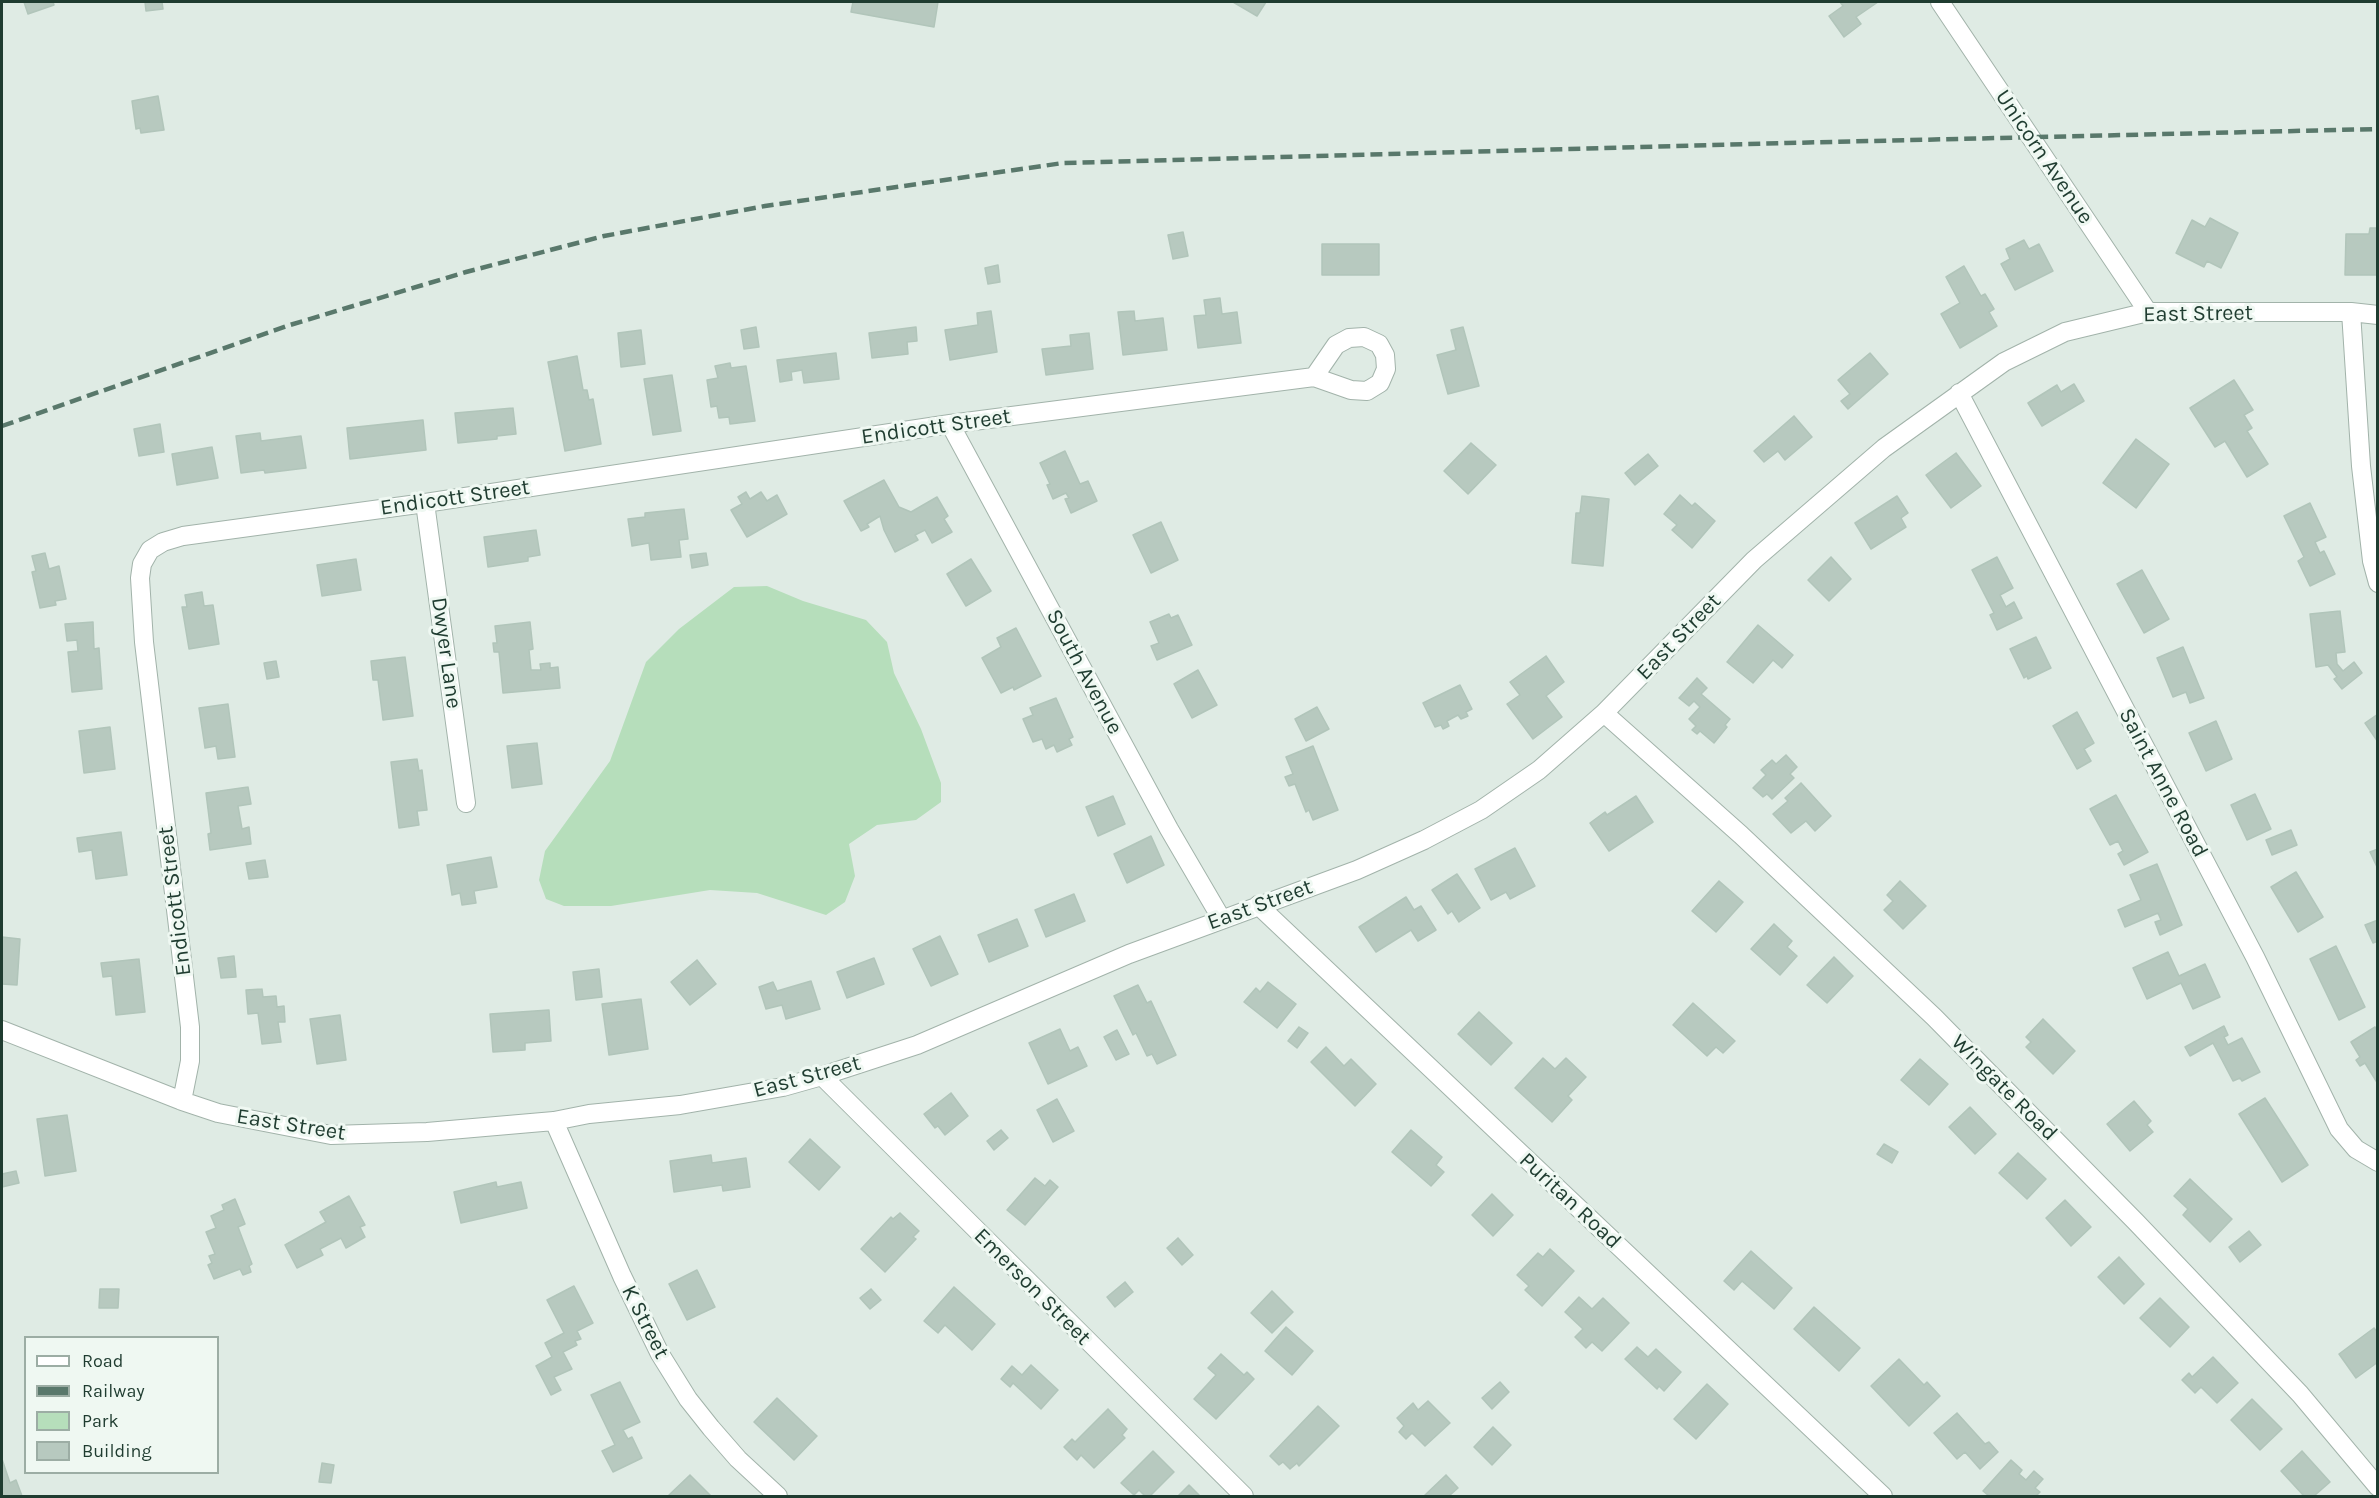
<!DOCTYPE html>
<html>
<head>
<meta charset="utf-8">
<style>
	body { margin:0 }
	#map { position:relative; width:2379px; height:1498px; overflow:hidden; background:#dfebe4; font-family:Karla,sans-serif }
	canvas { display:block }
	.frame { position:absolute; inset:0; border:3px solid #1f3c30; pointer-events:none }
	.legend { position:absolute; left:24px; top:1336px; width:195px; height:138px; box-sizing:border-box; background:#eff8f2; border:2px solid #9cada4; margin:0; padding:8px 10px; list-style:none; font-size:18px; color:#1f3c30 }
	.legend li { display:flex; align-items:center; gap:12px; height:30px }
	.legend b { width:30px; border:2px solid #9cada4 }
</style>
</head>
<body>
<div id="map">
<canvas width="2379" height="1498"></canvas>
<div class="frame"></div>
<ul class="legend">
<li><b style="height:8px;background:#fff"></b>Road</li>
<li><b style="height:8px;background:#59786b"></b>Railway</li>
<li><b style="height:16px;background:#b6debb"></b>Park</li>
<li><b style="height:16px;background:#b7c9bf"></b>Building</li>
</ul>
</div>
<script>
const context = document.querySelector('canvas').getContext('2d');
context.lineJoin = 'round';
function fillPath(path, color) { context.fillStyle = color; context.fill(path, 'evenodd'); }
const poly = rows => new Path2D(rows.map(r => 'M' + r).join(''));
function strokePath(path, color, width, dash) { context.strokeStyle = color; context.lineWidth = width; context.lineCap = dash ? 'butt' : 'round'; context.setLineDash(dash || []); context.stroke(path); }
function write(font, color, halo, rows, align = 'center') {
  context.font = font + ' Karla,sans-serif'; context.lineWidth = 6; context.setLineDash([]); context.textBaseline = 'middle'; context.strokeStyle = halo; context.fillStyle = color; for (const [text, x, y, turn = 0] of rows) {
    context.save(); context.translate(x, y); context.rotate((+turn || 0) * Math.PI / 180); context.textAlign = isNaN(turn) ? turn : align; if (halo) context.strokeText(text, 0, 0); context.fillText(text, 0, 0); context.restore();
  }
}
fillPath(poly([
	[767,586,803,601,866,620,887,642,894,673,921,729,941,783,941,802,916,820,877,825,849,844,855,876,845,902,826,915,757,893,710,890,611,906,564,906,546,899,539,880,545,851,610,761,646,662,679,629,734,587]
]), '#b6debb');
const building = poly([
	[24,2,53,2,54,5,28,14,24,2],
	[145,2,162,2,163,9,146,11,145,2],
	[853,2,938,2,934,27,851,12,853,2],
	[1233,2,1266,2,1257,16,1233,2],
	[1840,2,1878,2,1856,17,1861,24,1844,37,1829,16,1843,6,1840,2],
	[158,96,164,130,141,133,140,128,136,129,132,101,158,96],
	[2210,218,2238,233,2221,268,2207,261,2204,267,2176,253,2192,220,2205,227,2210,218],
	[2370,228,2378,228,2378,275,2345,275,2346,234,2369,234,2370,228],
	[1183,232,1188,256,1173,259,1168,235,1183,232],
	[2024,240,2029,249,2039,244,2053,271,2015,290,2001,264,2010,259,2006,249,2024,240],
	[1322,244,1379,244,1379,275,1322,275,1322,244],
	[998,265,1000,282,988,284,985,268,998,265],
	[1964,266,1981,296,1985,294,1994,309,1989,312,1997,326,1960,348,1941,314,1960,303,1946,277,1964,266],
	[1220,298,1222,314,1237,312,1241,343,1198,348,1194,316,1206,315,1204,300,1220,298],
	[991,311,997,352,950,360,945,330,978,325,977,313,991,311],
	[1134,311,1135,321,1163,318,1167,350,1123,355,1118,312,1134,311],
	[756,327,759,347,744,349,741,330,756,327],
	[916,327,917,341,907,342,908,354,872,358,869,333,916,327],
	[1463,327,1479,386,1448,394,1437,355,1456,350,1451,330,1463,327],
	[641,330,645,364,621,367,618,333,641,330],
	[1089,333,1093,369,1046,375,1042,349,1071,346,1070,335,1089,333],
	[836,353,839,379,804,383,802,370,791,372,792,380,780,382,777,360,836,353],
	[1870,353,1888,374,1848,409,1841,401,1850,394,1838,380,1870,353],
	[577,356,583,390,587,390,589,400,593,399,601,444,565,451,548,362,577,356],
	[730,363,731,368,746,366,755,421,730,424,729,417,719,418,717,406,711,407,707,380,718,378,715,366,730,363],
	[672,375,681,431,653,435,644,379,672,375],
	[2234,380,2253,410,2244,415,2252,428,2247,431,2268,464,2247,477,2225,441,2215,447,2190,408,2234,380],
	[2074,384,2084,401,2042,426,2028,403,2057,385,2061,392,2074,384],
	[513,408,516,434,497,436,497,439,458,443,455,413,513,408],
	[1794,416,1812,437,1785,460,1778,451,1764,462,1754,451,1794,416],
	[423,420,426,450,350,459,347,428,423,420],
	[160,424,164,452,139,456,134,429,160,424],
	[260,433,261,441,301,436,306,468,265,473,264,470,241,473,236,436,260,433],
	[2136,439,2169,464,2136,508,2103,483,2136,439],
	[1471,443,1496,465,1468,494,1444,471,1471,443],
	[212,447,218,478,177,485,172,454,212,447],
	[1065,451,1080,484,1088,481,1097,501,1071,513,1065,499,1069,498,1066,493,1053,499,1047,485,1050,484,1040,463,1065,451],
	[1956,453,1981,486,1951,508,1926,475,1956,453],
	[1648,454,1658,466,1635,485,1625,473,1648,454],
	[884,480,899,507,911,512,937,497,948,516,944,519,952,532,932,543,925,530,915,535,918,540,895,552,884,530,880,516,867,524,869,527,861,531,844,501,884,480],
	[746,492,750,499,761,492,767,501,777,495,787,514,747,537,731,510,742,504,738,497,746,492],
	[1680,495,1692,506,1695,503,1715,521,1692,548,1672,530,1677,525,1664,514,1680,495],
	[1582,496,1609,499,1603,566,1572,563,1576,513,1580,513,1582,496],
	[1897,496,1908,513,1901,518,1906,527,1871,549,1855,523,1897,496],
	[2310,503,2326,537,2315,542,2320,553,2324,551,2335,574,2310,586,2298,561,2304,557,2284,516,2310,503],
	[684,509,688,539,679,540,681,557,651,560,649,543,632,546,628,519,645,517,645,513,684,509],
	[1161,522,1178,560,1151,573,1133,535,1161,522],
	[536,530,540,555,528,557,528,561,488,567,484,537,536,530],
	[45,553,49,569,59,566,66,599,55,601,56,605,40,608,32,572,36,571,32,556,45,553],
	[706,553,708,565,692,568,690,555,706,553],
	[1831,557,1851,579,1829,601,1808,580,1831,557],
	[1997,557,2013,588,2000,595,2006,607,2014,602,2022,618,1997,630,1990,615,1994,613,1972,570,1997,557],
	[356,559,361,590,322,596,317,565,356,559],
	[971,559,991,591,966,606,947,574,971,559],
	[2142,570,2169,619,2144,633,2117,584,2142,570],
	[202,592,204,606,213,605,219,644,189,649,182,607,187,607,185,595,202,592],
	[2340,611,2345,652,2336,653,2337,664,2343,671,2354,662,2362,673,2342,689,2334,679,2337,677,2328,665,2316,667,2310,614,2340,611],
	[1169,614,1171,618,1178,615,1192,645,1157,660,1151,646,1159,643,1150,622,1169,614],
	[93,622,94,649,99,648,102,689,72,692,68,652,78,651,77,640,67,641,65,624,93,622],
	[530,622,533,649,529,650,531,670,541,670,540,664,550,663,550,668,558,667,560,688,503,693,499,652,494,652,493,643,497,643,495,626,530,622],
	[1758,625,1793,655,1782,668,1773,660,1753,683,1727,662,1758,625],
	[1016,628,1041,676,1014,690,1013,687,1001,693,982,658,1001,647,997,638,1016,628],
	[2036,637,2051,668,2028,679,2027,676,2024,678,2010,649,2036,637],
	[2183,647,2204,698,2190,703,2186,692,2173,697,2157,658,2183,647],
	[1546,656,1564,682,1546,696,1562,717,1533,739,1507,704,1520,695,1510,682,1546,656],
	[405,657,413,716,383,720,378,680,373,680,371,661,405,657],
	[276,661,279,677,267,679,264,663,276,661],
	[1198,670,1217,705,1192,718,1174,684,1198,670],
	[1697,678,1707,688,1701,694,1730,719,1725,725,1727,727,1714,743,1700,731,1697,734,1692,730,1696,726,1689,719,1700,707,1694,701,1689,706,1679,698,1697,678],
	[1460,685,1472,709,1466,712,1468,716,1461,719,1458,715,1447,721,1449,726,1443,729,1441,725,1435,727,1423,703,1460,685],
	[1056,698,1073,737,1069,739,1072,745,1057,752,1054,745,1046,749,1042,739,1033,742,1023,719,1033,715,1030,708,1056,698],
	[228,704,235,757,218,759,216,746,205,748,199,708,228,704],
	[1317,707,1329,729,1306,741,1295,719,1317,707],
	[2077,712,2094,743,2084,749,2091,761,2077,769,2053,726,2077,712],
	[2378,714,2378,742,2365,723,2378,714],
	[2216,721,2232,759,2206,771,2189,733,2216,721],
	[110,727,115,769,84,773,79,731,110,727],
	[537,743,542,784,512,788,507,746,537,743],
	[1313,746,1338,810,1313,820,1309,810,1306,812,1295,784,1289,786,1285,777,1293,774,1286,757,1313,746],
	[1786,755,1797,767,1790,774,1794,778,1772,799,1767,794,1763,797,1753,788,1766,775,1761,770,1772,760,1776,764,1786,755],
	[417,759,419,771,422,770,427,810,417,811,419,825,399,828,391,762,417,759],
	[1801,783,1831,816,1815,831,1806,821,1791,833,1773,814,1788,801,1785,798,1801,783],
	[248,787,251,804,238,806,242,829,249,827,251,844,210,850,208,834,211,833,206,793,248,787],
	[2255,794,2271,829,2247,840,2231,805,2255,794],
	[2116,795,2148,852,2124,865,2118,854,2123,851,2118,841,2110,845,2090,809,2116,795],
	[1113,796,1125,824,1098,836,1086,807,1113,796],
	[1636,796,1653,822,1609,851,1590,823,1605,812,1607,815,1636,796],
	[2291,830,2297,845,2272,855,2266,840,2291,830],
	[121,832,127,875,96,879,92,850,79,852,77,838,121,832],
	[1151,836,1164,865,1127,883,1114,854,1151,836],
	[1515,848,1535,886,1510,899,1506,892,1491,900,1475,869,1515,848],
	[2378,849,2378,867,2377,867,2370,852,2378,849],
	[491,857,497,887,474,891,476,903,462,905,460,893,452,895,447,865,491,857],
	[265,860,268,877,249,879,246,863,265,860],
	[2157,864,2182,925,2160,935,2155,922,2161,920,2158,913,2125,927,2118,910,2141,900,2130,875,2157,864],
	[2296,872,2323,917,2298,932,2271,887,2296,872],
	[1457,874,1480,908,1459,922,1452,911,1448,914,1432,890,1457,874],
	[1719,881,1743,902,1716,932,1692,911,1719,881],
	[1900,881,1926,906,1903,929,1884,910,1893,901,1887,895,1900,881],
	[1074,894,1085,921,1046,937,1035,910,1074,894],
	[1406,897,1414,910,1421,906,1436,930,1418,941,1411,930,1376,952,1359,927,1406,897],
	[1017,919,1028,946,989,962,978,935,1017,919],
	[2378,920,2378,941,2373,943,2365,925,2378,920],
	[1774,924,1792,941,1787,947,1797,956,1780,975,1751,949,1774,924],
	[940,936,958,974,931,986,913,949,940,936],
	[2,937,20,939,17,985,2,984,2,937],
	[2336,946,2365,1007,2339,1020,2310,959,2336,946],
	[2168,952,2179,976,2205,964,2220,997,2193,1009,2181,983,2147,999,2133,968,2168,952],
	[234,956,236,977,221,978,218,958,234,956],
	[1834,957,1853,976,1827,1003,1807,985,1834,957],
	[874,958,884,984,847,998,837,972,874,958],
	[139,959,145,1012,116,1015,112,976,103,977,101,963,139,959],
	[697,960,716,984,690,1005,671,982,697,960],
	[599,969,602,997,576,1000,573,972,599,969],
	[811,981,820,1009,786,1019,782,1005,766,1009,759,987,773,982,777,991,811,981],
	[1268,982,1296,1004,1277,1028,1244,1002,1256,988,1260,992,1268,982],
	[1138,985,1147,1003,1151,1001,1176,1055,1157,1064,1152,1054,1147,1056,1136,1033,1133,1035,1114,996,1138,985],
	[262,989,263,997,276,996,277,1007,284,1006,285,1022,278,1022,281,1042,262,1044,258,1013,248,1014,246,990,262,989],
	[641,999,648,1049,609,1055,602,1004,641,999],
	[1693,1003,1735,1041,1723,1053,1716,1047,1707,1056,1673,1025,1693,1003],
	[549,1010,551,1041,525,1043,525,1050,493,1052,490,1014,549,1010],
	[1479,1012,1512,1043,1491,1065,1458,1034,1479,1012],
	[340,1015,346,1060,317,1064,310,1019,340,1015],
	[2043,1019,2075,1051,2053,1074,2026,1047,2031,1042,2026,1037,2043,1019],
	[2224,1026,2228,1035,2224,1037,2228,1045,2242,1038,2260,1072,2242,1081,2240,1078,2233,1081,2213,1043,2190,1056,2185,1047,2224,1026],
	[1299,1027,1308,1033,1297,1048,1288,1041,1299,1027],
	[2375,1027,2378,1032,2378,1084,2365,1063,2360,1066,2356,1060,2360,1057,2351,1042,2375,1027],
	[1060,1029,1070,1051,1078,1047,1087,1066,1048,1084,1029,1043,1060,1029],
	[1117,1030,1129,1054,1116,1060,1104,1037,1117,1030],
	[1326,1047,1344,1066,1351,1059,1376,1084,1355,1106,1311,1062,1326,1047],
	[1543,1058,1555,1069,1566,1058,1586,1077,1568,1096,1572,1100,1552,1122,1515,1088,1543,1058],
	[1920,1059,1948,1084,1929,1105,1901,1080,1920,1059],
	[951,1093,968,1116,945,1135,938,1126,935,1128,924,1114,951,1093],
	[2265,1098,2308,1165,2282,1182,2239,1114,2265,1098],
	[1057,1099,1074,1131,1053,1142,1037,1110,1057,1099],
	[2134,1101,2151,1121,2147,1125,2153,1132,2130,1151,2107,1124,2134,1101],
	[1970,1107,1996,1134,1975,1154,1949,1127,1970,1107],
	[67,1115,76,1171,45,1176,37,1119,67,1115],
	[1001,1130,1008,1138,994,1150,987,1141,1001,1130],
	[1411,1130,1442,1157,1436,1165,1444,1172,1431,1186,1392,1152,1411,1130],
	[810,1139,840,1167,819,1190,789,1162,810,1139],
	[1884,1144,1898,1152,1892,1163,1877,1154,1884,1144],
	[2018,1153,2046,1179,2027,1199,1999,1173,2018,1153],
	[711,1155,712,1163,746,1158,750,1187,723,1191,722,1185,674,1192,670,1161,711,1155],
	[16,1171,19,1183,2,1187,2,1174,16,1171],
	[1035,1178,1045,1186,1050,1180,1058,1187,1025,1225,1007,1210,1035,1178],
	[2190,1179,2232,1219,2210,1242,2183,1215,2188,1209,2174,1196,2190,1179],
	[496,1182,497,1187,521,1182,527,1208,461,1223,454,1192,496,1182],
	[1492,1194,1513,1215,1493,1236,1472,1215,1492,1194],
	[349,1196,365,1225,360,1227,365,1237,346,1248,341,1238,320,1249,323,1255,297,1268,285,1245,326,1222,320,1212,349,1196],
	[235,1199,245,1224,238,1227,252,1264,249,1266,251,1272,243,1275,240,1269,214,1279,208,1265,212,1263,209,1256,215,1254,206,1232,216,1228,211,1216,224,1210,222,1205,235,1199],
	[2065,1200,2091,1227,2071,1246,2046,1218,2065,1200],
	[900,1213,919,1231,913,1237,916,1239,885,1272,861,1249,891,1217,893,1219,900,1213],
	[2249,1231,2261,1245,2240,1262,2229,1247,2249,1231],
	[1178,1238,1193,1255,1182,1265,1167,1248,1178,1238],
	[1550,1249,1574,1271,1542,1306,1525,1290,1529,1286,1517,1275,1538,1253,1543,1257,1550,1249],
	[1751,1251,1792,1288,1774,1309,1742,1281,1734,1290,1724,1281,1751,1251],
	[2119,1257,2144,1284,2124,1304,2098,1277,2119,1257],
	[697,1270,715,1307,687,1320,669,1284,697,1270],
	[1125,1282,1133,1292,1115,1307,1107,1297,1125,1282],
	[574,1286,593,1323,577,1331,581,1339,575,1341,577,1345,563,1352,572,1369,554,1377,561,1390,551,1395,536,1366,552,1357,545,1343,564,1333,547,1300,574,1286],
	[954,1287,995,1324,972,1350,945,1325,938,1333,924,1321,954,1287],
	[100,1289,119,1289,118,1308,99,1308,100,1289],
	[871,1289,881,1300,870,1309,860,1298,871,1289],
	[1272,1291,1293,1312,1272,1333,1251,1313,1272,1291],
	[1579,1297,1592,1309,1603,1298,1629,1323,1602,1351,1592,1342,1586,1348,1575,1337,1583,1329,1565,1312,1579,1297],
	[2160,1298,2189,1327,2170,1347,2140,1318,2160,1298],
	[1814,1307,1860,1348,1839,1371,1794,1329,1814,1307],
	[1286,1327,1313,1351,1292,1375,1265,1351,1286,1327],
	[2374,1328,2378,1333,2378,1362,2356,1378,2339,1354,2374,1328],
	[1637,1347,1648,1357,1656,1349,1681,1372,1664,1391,1659,1386,1657,1389,1625,1359,1637,1347],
	[1221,1354,1244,1375,1247,1372,1254,1379,1216,1419,1194,1399,1216,1375,1208,1368,1221,1354],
	[2213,1357,2238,1383,2217,1403,2201,1387,2195,1393,2182,1380,2189,1373,2192,1377,2213,1357],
	[1899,1359,1924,1385,1927,1382,1940,1396,1909,1426,1871,1386,1899,1359],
	[1031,1365,1058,1390,1041,1409,1013,1383,1010,1387,1001,1379,1012,1366,1022,1375,1031,1365],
	[620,1382,640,1422,623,1430,628,1439,632,1437,642,1458,613,1472,602,1451,615,1445,591,1395,620,1382],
	[1500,1382,1509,1392,1492,1409,1482,1398,1500,1382],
	[1707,1384,1728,1404,1696,1439,1674,1419,1707,1384],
	[777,1398,817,1436,794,1460,754,1422,777,1398],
	[2252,1399,2282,1429,2260,1450,2231,1420,2252,1399],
	[1428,1401,1450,1423,1425,1446,1412,1433,1406,1439,1399,1432,1404,1426,1397,1418,1413,1403,1418,1410,1428,1401],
	[1318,1406,1339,1426,1299,1466,1297,1463,1290,1469,1283,1462,1279,1465,1270,1456,1318,1406],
	[1108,1409,1127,1429,1122,1435,1125,1438,1094,1468,1081,1455,1077,1460,1064,1447,1072,1439,1075,1442,1108,1409],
	[1957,1413,1985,1444,1989,1442,1998,1452,1980,1469,1965,1452,1957,1459,1934,1433,1957,1413],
	[1493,1427,1511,1445,1492,1465,1474,1447,1493,1427],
	[1153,1451,1174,1472,1150,1496,1145,1496,1139,1490,1134,1495,1121,1483,1153,1451],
	[2302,1451,2330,1482,2314,1496,2304,1496,2281,1471,2302,1451],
	[2,1459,10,1483,16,1480,22,1496,2,1496,2,1459],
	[2011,1460,2022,1470,2019,1474,2026,1480,2034,1471,2043,1479,2035,1488,2040,1492,2036,1496,1989,1496,1983,1491,2011,1460],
	[322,1463,334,1465,331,1483,319,1482,322,1463],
	[690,1475,711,1496,670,1496,669,1495,690,1475],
	[1446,1475,1458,1488,1449,1496,1424,1496,1446,1475],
	[1189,1485,1200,1496,1178,1496,1189,1485]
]);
fillPath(building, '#b7c9bf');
strokePath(building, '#b1c5ba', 1.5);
const minor = poly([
	[1940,2,2148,312],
	[2351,312,2361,466,2372,561,2378,583],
	[1959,393,2255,957,2339,1129,2356,1149,2378,1162],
	[950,424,1169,829,1221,918],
	[425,503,466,803],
	[1604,713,1741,835,1934,1017,2136,1222,2300,1394,2378,1487],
	[1258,905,1883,1496],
	[2,1030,182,1101,218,1113,331,1135,427,1132,554,1121,589,1114,680,1105,783,1087,822,1076,917,1045,1129,954,1357,870,1424,840,1481,810,1539,770,1604,713,1754,560,1884,448,2004,362,2065,332,2148,312,2351,312,2378,315],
	[822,1076,1244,1496],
	[182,1101,190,1061,190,1027,144,642,140,578,142,564,150,550,163,542,183,536,425,503,950,424,1314,377,1351,390,1367,391,1380,383,1386,369,1385,355,1379,344,1364,337,1349,338,1336,345,1314,377],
	[554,1121,622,1276,660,1354,688,1399,711,1428,738,1459,778,1496]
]);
strokePath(minor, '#a2b3aa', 20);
strokePath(minor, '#fff', 18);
strokePath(poly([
	[2,426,290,325,466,272,604,236,765,206,1063,163,1787,143,2378,129]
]), '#59786b', 4.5, [12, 6]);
write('22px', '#1f3c30', '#eff8f2', [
	["Unicorn Avenue",2044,157,56],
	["East Street",2198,314,-1],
	["Endicott Street",936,427,-8],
	["Endicott Street",455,498,-8],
	["East Street",1679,637,-46],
	["Dwyer Lane",446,653,82],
	["South Avenue",1084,672,62],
	["Saint Anne Road",2163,783,62],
	["Endicott Street",175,901,-97],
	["East Street",1260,905,-20],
	["East Street",807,1077,-15],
	["Wingate Road",2004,1088,45],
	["East Street",291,1125,9],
	["Puritan Road",1570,1201,43],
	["Emerson Street",1032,1287,45],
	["K Street",645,1322,63]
]);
</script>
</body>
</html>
